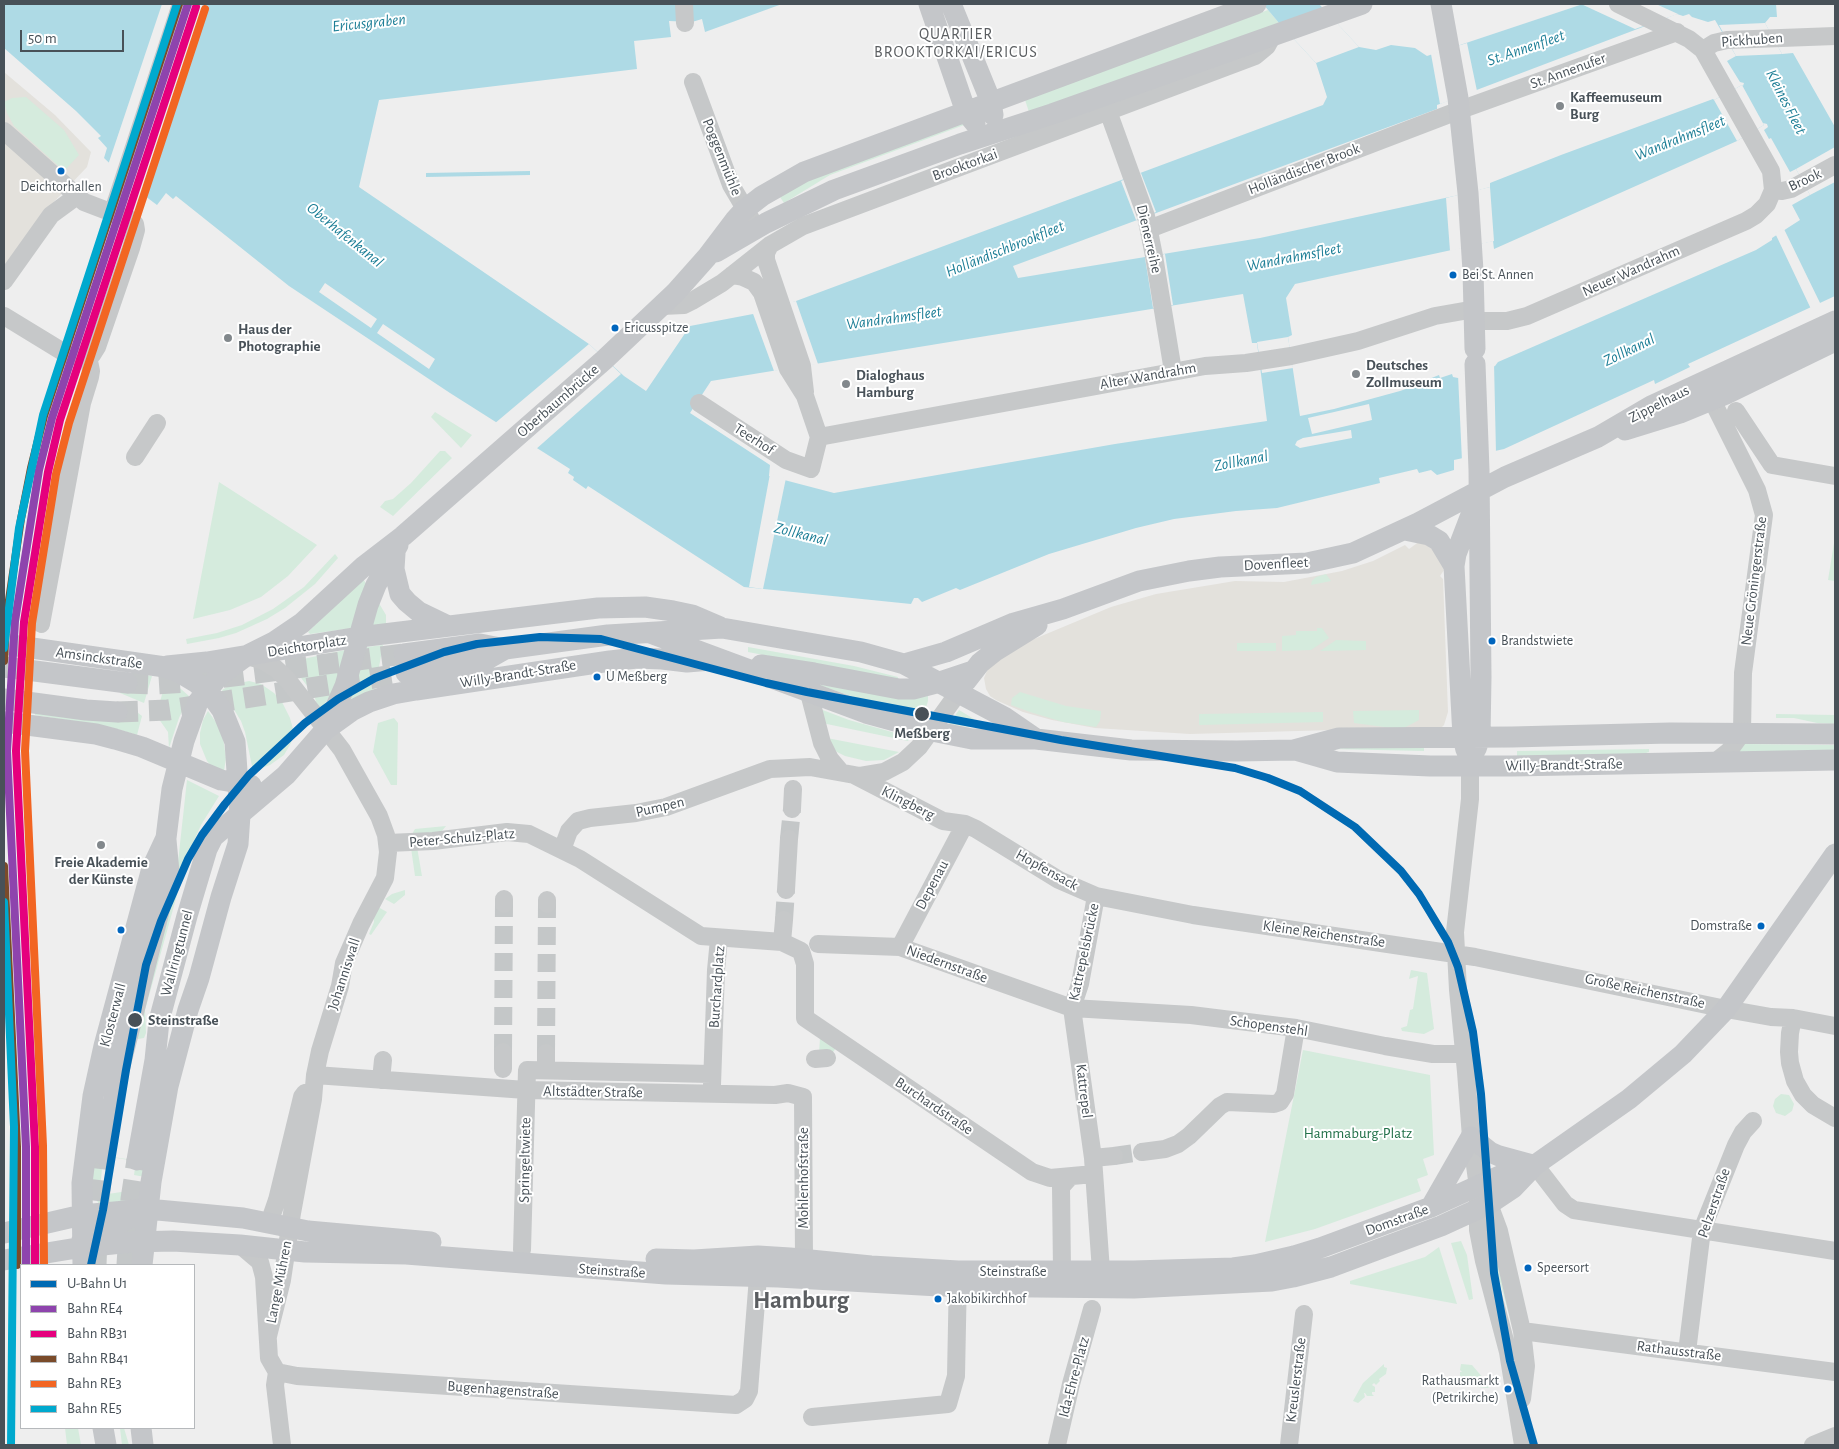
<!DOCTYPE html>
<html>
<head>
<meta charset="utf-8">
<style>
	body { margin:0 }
	#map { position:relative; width:1839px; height:1449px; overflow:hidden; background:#eee; font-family:"Alegreya Sans",sans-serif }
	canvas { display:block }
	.frame { position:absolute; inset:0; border:5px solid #485158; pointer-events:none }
	.legend { position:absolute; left:20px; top:1264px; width:175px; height:165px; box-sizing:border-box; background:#fff; border:1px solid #b6b9bc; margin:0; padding:6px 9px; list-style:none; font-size:15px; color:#485158 }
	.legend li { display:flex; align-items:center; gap:10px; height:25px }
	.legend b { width:25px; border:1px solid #b6b9bc }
	.scale { position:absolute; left:20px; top:30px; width:104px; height:22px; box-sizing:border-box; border:2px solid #485158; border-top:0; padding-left:6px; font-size:15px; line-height:18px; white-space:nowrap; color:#485158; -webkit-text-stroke:4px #fff; paint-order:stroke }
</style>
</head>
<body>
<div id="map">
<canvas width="1839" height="1449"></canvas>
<div class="frame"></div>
<ul class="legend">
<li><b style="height:6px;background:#006ab3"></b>U-Bahn U1</li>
<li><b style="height:6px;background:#8e44ad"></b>Bahn RE4</li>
<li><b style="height:6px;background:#e5007d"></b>Bahn RB31</li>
<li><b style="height:6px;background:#7a4b2a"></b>Bahn RB41</li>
<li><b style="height:6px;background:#f26522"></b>Bahn RE3</li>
<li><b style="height:6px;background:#00a9ce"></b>Bahn RE5</li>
</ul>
<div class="scale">50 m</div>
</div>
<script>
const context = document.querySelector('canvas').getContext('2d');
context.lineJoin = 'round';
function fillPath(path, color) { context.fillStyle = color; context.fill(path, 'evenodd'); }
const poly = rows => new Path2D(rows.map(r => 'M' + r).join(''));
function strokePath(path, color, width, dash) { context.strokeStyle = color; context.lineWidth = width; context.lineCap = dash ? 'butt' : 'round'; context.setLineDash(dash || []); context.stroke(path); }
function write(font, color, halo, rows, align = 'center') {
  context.font = font + ' "Alegreya Sans",sans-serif'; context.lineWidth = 4; context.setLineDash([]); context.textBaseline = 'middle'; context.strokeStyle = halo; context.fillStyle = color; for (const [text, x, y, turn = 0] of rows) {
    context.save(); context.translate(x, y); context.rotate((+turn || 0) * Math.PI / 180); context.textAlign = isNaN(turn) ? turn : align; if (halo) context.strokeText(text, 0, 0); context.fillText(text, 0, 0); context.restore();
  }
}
fillPath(poly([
	[4,72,55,115,91,152,87,167,50,206,4,273],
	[1420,541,1441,555,1444,570,1440,576,1443,579,1448,712,1444,725,1442,727,1190,734,1095,728,1052,720,1023,712,996,700,990,696,986,689,984,678,990,664,1027,642,1111,607,1156,594,1235,581,1284,582,1342,571,1373,561,1405,545,1409,549]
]), '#e3e1dc');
fillPath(poly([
	[1268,10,1279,23,1030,115,1025,100],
	[26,97,64,130,79,155,64,171,14,126,7,113,4,102,12,98],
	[963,121,964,125,830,175,784,203,778,194,806,179],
	[435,412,472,435,461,448,431,417],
	[440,451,445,451,452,458,393,516,380,507,385,501,393,499,411,483],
	[219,482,317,545,288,576,261,597,230,610,193,619],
	[1835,537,1835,581,1828,580],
	[335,554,338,558,315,584,285,608,267,619,236,633,219,638,187,644,186,639,217,633,242,625,273,609,304,587],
	[1326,574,1331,581,1311,585,1312,581,1316,577],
	[363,579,367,585,353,628,310,634,308,632],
	[377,600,386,615,386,625,372,627],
	[1317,628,1322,628,1329,638,1311,650,1282,651,1282,636,1296,635,1296,631,1317,631],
	[1336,640,1366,641,1366,650,1320,651],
	[1237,643,1276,643,1276,651,1237,651],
	[383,645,375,689,350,700,363,650,367,647],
	[748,647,854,666,898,677,897,681,748,652],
	[345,650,336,685,326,702,322,708,318,708,314,695,289,662],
	[122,672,152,676,144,703,120,693],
	[166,681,174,683,189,696,179,718,169,748,168,732,156,715],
	[249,681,261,684,274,693,282,702,290,718,293,729,291,743,284,755,270,765,253,771,245,732,241,721,222,690,230,685],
	[816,684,914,698,928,696,928,701,923,717,886,708],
	[1020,692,1066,706,1101,711,1100,721,1096,727,1063,722,1030,712,1011,705,1012,698],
	[118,704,132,708,142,716,137,735,110,727,35,715,35,712],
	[820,709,849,720,910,737,908,741,822,723],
	[959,710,974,719,969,727,949,724],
	[1419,710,1419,720,1404,728,1392,728,1354,723,1353,711],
	[208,711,218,725,223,737,226,758,224,771,212,767,207,761,200,744,200,733,203,720],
	[1323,712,1323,722,1199,725,1199,714],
	[1776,714,1835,715,1835,724,1817,723,1794,718,1776,718],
	[394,718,398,723,397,785,391,785,373,752,378,723],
	[827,738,899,752,884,760,866,761,845,756,837,752,831,746],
	[1424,743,1424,751,1331,749],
	[1744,744,1835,745,1835,750,1738,752],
	[1649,749,1649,752,1640,755,1517,756,1517,751],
	[187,780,219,796,201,825,189,852,145,1010,146,1033,144,1038,138,1039,136,1038,178,862],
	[446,826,441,832,412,834,415,829],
	[417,847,422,876,415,876,411,848],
	[405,890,405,895,394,904,385,899,392,894],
	[378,907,387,912,371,935,369,934,374,922,373,914],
	[1411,970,1427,973,1434,1029,1424,1034,1402,1031,1401,1028,1407,1026,1410,1010,1413,1009,1418,976,1409,979],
	[820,1038,836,1048,833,1052,819,1053],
	[1303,1050,1430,1075,1434,1155,1423,1159,1428,1175,1417,1179,1421,1191,1315,1229,1265,1242],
	[1781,1094,1789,1095,1794,1104,1792,1111,1785,1116,1776,1113,1773,1106,1775,1099],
	[92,1154,147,1162,145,1177,134,1175,136,1161,103,1156,101,1180,91,1181],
	[142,1189,139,1195,133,1200,99,1204,94,1196],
	[1492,1236,1513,1322,1511,1322,1488,1238],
	[1461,1241,1467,1255,1473,1299,1469,1300,1451,1243],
	[1439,1247,1457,1304,1350,1284,1350,1281,1425,1257],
	[1384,1364,1384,1367,1387,1368,1386,1374,1379,1379,1380,1381,1376,1385,1374,1383,1372,1385,1375,1387,1375,1392,1372,1392,1372,1394,1374,1396,1367,1396,1365,1393,1364,1393,1365,1397,1358,1403,1353,1401,1363,1383],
	[1461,1364,1472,1365,1490,1386,1488,1388,1477,1387,1477,1385,1475,1385,1474,1387,1468,1386,1468,1381,1466,1379,1460,1378,1460,1372,1462,1372,1460,1370],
	[65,1428,78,1428,81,1445,67,1445],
	[120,1428,124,1428,129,1445,122,1445]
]), '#d5ebdd');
fillPath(poly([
	[4,4,782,4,705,32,702,19,692,22,669,21,671,37,634,41,637,69,379,100,359,187,589,344,624,376,646,391,690,326,753,314,796,301,1323,105,1327,97,1316,63,1279,23,1263,4,1319,4,1359,47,1376,50,1391,45,1415,48,1427,56,1583,4,1776,4,1777,17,1770,17,1765,23,1782,54,1793,53,1835,127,1835,296,1688,364,1690,367,1655,384,1654,380,1504,449,1454,460,1454,470,1437,475,1431,470,1419,473,1417,469,1379,478,1380,483,1277,508,1236,511,1174,519,1136,528,1049,554,960,590,956,588,922,602,918,598,914,598,911,604,744,587,588,486,586,489,573,480,574,477,568,473,570,469,450,393,289,286,176,196,173,199,166,193,157,205,141,193,104,158,107,148,98,138,101,136,76,111,4,48],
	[1677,14,1683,16,1689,14,1692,17,1708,22,1715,20,1736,56,1727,61,1740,82,1744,83,1743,86,1742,85,1714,100,1713,99,1561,155,1490,183,1490,187,1468,193,1260,238,1018,278,1013,266,1437,109,1437,105],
	[1763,123,1767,124,1768,127,1764,130,1769,139,1771,138,1790,172,1796,169,1810,195,1792,205,1800,220,1772,238,1772,240,1756,250,1498,362,1495,366,1458,378,1453,377,1452,374,1440,378,1439,375,1429,379,1429,381,1400,391,1334,409,1300,416,1288,337,1292,335,1286,298,1295,284,1493,241,1494,249,1737,141,1764,125],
	[1243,294,1252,343,1257,343,1267,421,1115,444,834,493,769,476,770,465,690,413,711,381],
	[1351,430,1352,438,1305,447,1300,448,1295,445,1297,441,1303,438],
	[530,171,530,175,426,177,426,173]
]), '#aedae5');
fillPath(poly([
	[162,4,203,4,141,195,108,165],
	[1581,4,1656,4,1678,14,1635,29],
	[1324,9,1359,47,1316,63,1279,23],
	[1765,23,1782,54,1736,56,1719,25],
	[1467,43,1477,91,1440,104,1431,54],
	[1742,85,1764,125,1737,141,1714,100],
	[1835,147,1835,182,1810,195,1796,169],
	[1141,173,1156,212,1136,220,1121,181],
	[1490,187,1494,241,1450,251,1446,198],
	[1784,229,1821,305,1811,309,1775,233],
	[1165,254,1173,305,1153,308,1145,258],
	[325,283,377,319,371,328,319,292],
	[796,301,818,364,774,371,752,311,773,305],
	[383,324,435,359,429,369,377,333],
	[1288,337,1293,368,1262,373,1257,342],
	[589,344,621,374,535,450,494,424],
	[1494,363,1496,453,1462,461,1458,375],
	[1369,404,1372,420,1312,434,1308,418],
	[772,463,771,474,786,478,763,589,749,587]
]), '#eee');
strokePath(poly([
	[789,839,792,809],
	[784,920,786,890],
	[503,1052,504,904],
	[546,1053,547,904],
	[1114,1156,1142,1152]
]), '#c4c7c8', 18, [18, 9]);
strokePath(poly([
	[127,683,156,684,187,682,404,654],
	[117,712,168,710,406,673],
	[96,1265,98,1208,104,1155],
	[127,1265,131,1199,137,1160]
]), '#c4c7c8', 21, [21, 11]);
strokePath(poly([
	[684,4,685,23],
	[1618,4,1689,39,1703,50,1714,43,1727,40,1835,36],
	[693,82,731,185,751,219],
	[1108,111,1146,216,1154,256,1173,371],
	[4,131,84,202,131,220,135,224,136,230,131,248,97,347,92,355,81,357,68,355,4,316],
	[1773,190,1782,191,1791,189,1835,165],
	[112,214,181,4],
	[1149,229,1460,110,1677,32],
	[770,245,766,253,766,260,802,366,805,392],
	[4,281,51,215,77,196],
	[662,306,684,305,692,301,722,283,770,245,803,226,1255,56,1267,46,1273,35],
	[1474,321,1507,321,1527,316,1746,221,1756,215,1767,204,1773,190,1771,171,1703,50],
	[1712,386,1712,400,1757,490,1764,515,1743,673,1742,733,1729,751,1715,762],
	[699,403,786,460,811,469,819,437,805,396,788,369,762,293,754,282,743,277,732,275],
	[1736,411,1772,465,1835,476],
	[819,437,1205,366,1246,363,1291,356,1358,341,1435,316,1475,309],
	[135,457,157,423],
	[41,624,82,403,90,377,91,371,88,356],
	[246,656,262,660,275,668,287,679,342,750,379,816,386,835,388,852,385,878,361,924,344,963,340,986,320,1051,315,1075,313,1099,292,1213,282,1280,268,1336],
	[809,693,822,743,830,759,841,772],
	[1470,766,1470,799,1455,932,1458,990,1466,1072,1471,1137,1478,1187,1478,1230,1484,1261,1508,1352,1523,1445],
	[854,775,943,821,965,824,976,829,1059,880,1096,896,1193,915,1475,957,1726,1009,1771,1017,1793,1018,1835,1026],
	[792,809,793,789],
	[388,843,433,841,507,832,529,834,580,859,701,936,782,942,801,951,805,964,805,1018,1032,1172,1050,1178,1094,1174],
	[562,850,569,831,578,821,590,818,636,813,666,807,770,769,810,767,860,776,884,772,903,762,919,747,958,693],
	[786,890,789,839],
	[1096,896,1080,984,1072,1008,1093,1158,1101,1271],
	[504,904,504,899],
	[547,904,547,900],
	[782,942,784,920],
	[818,944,900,947,1072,1008,1191,1015,1296,1028,1385,1046,1433,1054,1464,1054],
	[900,947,965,824],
	[1793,1018,1790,1033,1789,1052,1790,1063,1795,1081,1803,1095,1813,1105,1835,1118],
	[815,1059,827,1058],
	[503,1069,503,1052],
	[546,1070,546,1053],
	[315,1075,526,1090,775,1095,788,1093,803,1097,804,1259],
	[381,1080,383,1060],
	[712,1085,716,970,719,939],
	[1142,1152,1165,1149,1178,1144,1189,1136,1220,1106,1227,1102,1274,1104,1280,1102,1285,1094,1296,1028],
	[1093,1158,1114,1156],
	[1535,1165,1565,1204,1574,1210,1835,1251],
	[1481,1193,1489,1204,1499,1231,1522,1331,1526,1366,1522,1399],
	[269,1223,277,1200,302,1097,305,1093],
	[240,1245,260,1262,264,1277,269,1358,277,1372,275,1385,282,1445],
	[522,1250,527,1070,711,1074],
	[1062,1271,1061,1187,1070,1177],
	[1522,1331,1835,1372],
	[1687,1352,1702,1230,1736,1145,1743,1132,1753,1121],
	[277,1372,297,1376,736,1405,745,1399,749,1391,758,1277,767,1268],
	[812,1417,948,1404,956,1376,958,1274],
	[1057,1445,1071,1384,1092,1309],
	[1289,1445,1304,1314],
	[1813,1445,1835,1436]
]), '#c6c8c9', 18);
strokePath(poly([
	[929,4,966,112,975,123],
	[951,4,991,102,993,115],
	[1441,4,1458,98,1468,193,1473,271,1475,349],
	[716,252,766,223,834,190,960,144,1052,114,1362,4],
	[1475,364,1479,470,1481,677,1480,737,1476,749],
	[1625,430,1680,413,1726,394,1835,341],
	[1405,530,1429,535,1439,541,1454,566],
	[395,553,394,569,400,594,407,602,419,612,448,626],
	[650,633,866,713,932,731,972,739,1036,739,1131,750,1237,751,1294,750,1339,738,1512,737,1670,733,1835,734],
	[4,644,165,667,177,671,197,683,214,699,222,710,235,742,240,815,238,844,221,897,199,978,188,1010,168,1086,151,1182,142,1265],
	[404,654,480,644,505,649,608,635,722,628,861,652,904,664,1004,717,1036,739],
	[904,664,946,652,1014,623,1063,609,1139,581,1189,571,1220,567,1307,563,1353,553,1418,523,1505,477,1598,437,1651,406,1835,321],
	[761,665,814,673,899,689,913,689,940,682,973,671],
	[167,666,207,662,359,637,598,608,645,607,673,611,692,615,720,627],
	[4,667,127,683],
	[406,673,482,662,505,649],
	[966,681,980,663,995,651,1037,625],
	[4,699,86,710,117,712],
	[4,722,96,734,115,739,142,747,221,780,251,785],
	[328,728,353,710,369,702,393,694,416,690,610,661,637,658,662,659,687,662,711,660],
	[1295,750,1337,762,1430,766,1512,766,1835,760],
	[1466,750,1463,737,1454,566,1456,554,1474,507],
	[104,1155,119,1070,169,872,166,840],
	[137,1160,155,1060,159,1021,187,916,207,849,213,837,286,775,326,729,345,686,368,605,376,585,398,545],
	[1431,1207,1471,1137,1490,1152,1499,1156,1532,1165],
	[4,1233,82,1215,147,1209,243,1218,308,1231,431,1242],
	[82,1240,141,1213],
	[656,1259,694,1260,758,1256,790,1258,871,1266,958,1271,1134,1271,1233,1268,1255,1265,1294,1256,1320,1248,1431,1207,1515,1169,1534,1166],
	[4,1260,83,1247,132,1242,173,1241,240,1245,305,1252,406,1254,666,1274,778,1277,939,1286,1134,1288,1272,1281,1293,1277,1331,1267,1441,1226,1489,1204,1513,1188,1535,1165,1629,1099,1683,1054,1726,1009,1835,854],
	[83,1265,82,1183,93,1096,104,1046,152,868,166,838,172,789,184,741,198,702,219,676,246,656,274,642,302,623,364,566,403,536,604,360,675,293,707,257,735,220,744,210,762,196,804,172,1256,4],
	[103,1428,106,1445],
	[141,1428,143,1445]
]), '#c4c6c9', 21);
strokePath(poly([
	[26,1265,26,1147,7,751,15,621,39,470,52,418,188,4]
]), '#8e44ad', 8);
strokePath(poly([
	[35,1265,35,1147,16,751,24,622,48,472,60,420,196,7]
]), '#e5007d', 8);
strokePath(poly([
	[4,661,6,620,21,519,31,468,44,416,179,4],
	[4,866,17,1147,17,1265]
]), '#7a4b2a', 8);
strokePath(poly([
	[44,1265,43,1146,25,751,32,623,56,474,69,423,205,9]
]), '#f26522', 8);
strokePath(poly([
	[4,648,19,528,43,415,177,4],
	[4,902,14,1127,11,1445]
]), '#00a9ce', 8);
strokePath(poly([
	[91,1265,103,1210,126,1070,146,965,161,921,188,859,202,835,225,804,249,775,305,723,338,699,375,678,444,652,477,644,540,637,601,639,766,683,807,692,1061,740,1235,768,1268,778,1300,791,1355,827,1401,871,1419,894,1448,942,1458,967,1473,1032,1481,1094,1494,1273,1510,1361,1534,1445]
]), '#006ab3', 8);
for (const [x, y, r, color] of [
	[1560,106,5,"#82888c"],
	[61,171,4.5,"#0065bd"],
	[1453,275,4.5,"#0065bd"],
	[615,328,4.5,"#0065bd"],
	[228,338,5,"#82888c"],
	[1356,374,5,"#82888c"],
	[846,384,5,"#82888c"],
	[1492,641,4.5,"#0065bd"],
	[597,677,4.5,"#0065bd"],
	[922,714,8,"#485158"],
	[101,845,5,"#82888c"],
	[1761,926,4.5,"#0065bd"],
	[121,930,4.5,"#0065bd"],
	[135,1020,8,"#485158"],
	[1528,1268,4.5,"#0065bd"],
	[938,1299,4.5,"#0065bd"],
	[1508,1389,4.5,"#0065bd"]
]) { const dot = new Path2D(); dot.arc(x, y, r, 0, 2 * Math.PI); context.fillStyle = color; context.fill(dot); strokePath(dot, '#fff', 2); }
write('14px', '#485158', '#fff', [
	["Deichtorhallen",61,187,"center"],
	["Bei St. Annen",1462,275],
	["Ericusspitze",624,328],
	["Brandstwiete",1501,641],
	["U Meßberg",606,677],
	["Domstraße",1752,926,"right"],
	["Speersort",1537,1268],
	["Jakobikirchhof",947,1299],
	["Rathausmarkt",1499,1381,"right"],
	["(Petrikirche)",1499,1398,"right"]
], 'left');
write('15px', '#485158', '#fff', [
	["Pickhuben",1752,40,-4],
	["St. Annenufer",1568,71,-20],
	["Poggenmühle",722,157,68],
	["Brooktorkai",965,165,-20],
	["Holländischer Brook",1304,169,-21],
	["Brook",1805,180,-25],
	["Dienerreihe",1149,239,77],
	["Neuer Wandrahm",1631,271,-24],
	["Alter Wandrahm",1148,376,-10],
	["Oberbaumbrücke",558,401,-41],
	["Zippelhaus",1659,404,-27],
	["Teerhof",754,439,33],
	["Dovenfleet",1276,564,-3],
	["Neue Gröningerstraße",1754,581,-83],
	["Deichtorplatz",307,646,-9],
	["Amsinckstraße",99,658,8],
	["Willy-Brandt-Straße",518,674,-9],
	["Willy-Brandt-Straße",1564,765,-1],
	["Klingberg",908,803,27],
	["Pumpen",660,807,-13],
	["Peter-Schulz-Platz",462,838,-5],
	["Hopfensack",1047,870,29],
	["Depenau",932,885,-62],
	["Kleine Reichenstraße",1324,934,8],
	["Kattrepelsbrücke",1084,952,-78],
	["Wallringtunnel",177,953,-75],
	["Niedernstraße",947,964,20],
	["Johanniswall",344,974,-72],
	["Burchardplatz",717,987,-86],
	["Große Reichenstraße",1645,991,12],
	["Klosterwall",113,1015,-75],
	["Schopenstehl",1269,1026,8],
	["Kattrepel",1084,1091,83],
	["Altstädter Straße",593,1092,1],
	["Burchardstraße",934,1106,34],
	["Springeltwiete",525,1160,-89],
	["Mohlenhofstraße",803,1178,-90],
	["Pelzerstraße",1714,1203,-71],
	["Domstraße",1397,1220,-20],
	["Steinstraße",612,1271,4],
	["Steinstraße",1013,1271],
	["Lange Mühren",279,1282,-79],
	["Rathausstraße",1679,1351,7],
	["Ida-Ehre-Platz",1074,1377,-75],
	["Kreuslerstraße",1296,1380,-83],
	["Bugenhagenstraße",503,1390,4]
]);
write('bold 15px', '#485158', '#fff', [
	["Kaffeemuseum",1570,97],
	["Burg",1570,114],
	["Haus der",238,329],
	["Photographie",238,346],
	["Deutsches",1366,365],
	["Zollmuseum",1366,382],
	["Dialoghaus",856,375],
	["Hamburg",856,392],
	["Freie Akademie",101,862,"center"],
	["der Künste",101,879,"center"]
], 'left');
write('bold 15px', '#485158', '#fff', [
	["Meßberg",922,733],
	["Steinstraße",148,1020,"left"]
]);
write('15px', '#217048', '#fff', [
	["Hammaburg-Platz",1358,1133]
]);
write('italic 16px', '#1c7e96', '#fff', [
	["Ericusgraben",369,23,-6],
	["St. Annenfleet",1526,48,-19],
	["Kleines Fleet",1786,102,63],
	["Wandrahmsfleet",1680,138,-22],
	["Oberhafenkanal",345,235,39],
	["Holländischbrookfleet",1005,249,-22],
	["Wandrahmsfleet",1294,257,-11],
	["Wandrahmsfleet",894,318,-8],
	["Zollkanal",1629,350,-26],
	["Zollkanal",1241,461,-11],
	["Zollkanal",801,534,14]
]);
context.letterSpacing = '1px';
write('16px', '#5b5e61', '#fff', [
	["QUARTIER",956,34],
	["BROOKTORKAI/ERICUS",956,52]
]);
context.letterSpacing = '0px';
write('bold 25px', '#5b5e61', '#fff', [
	["Hamburg",801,1300]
]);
</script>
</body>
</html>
